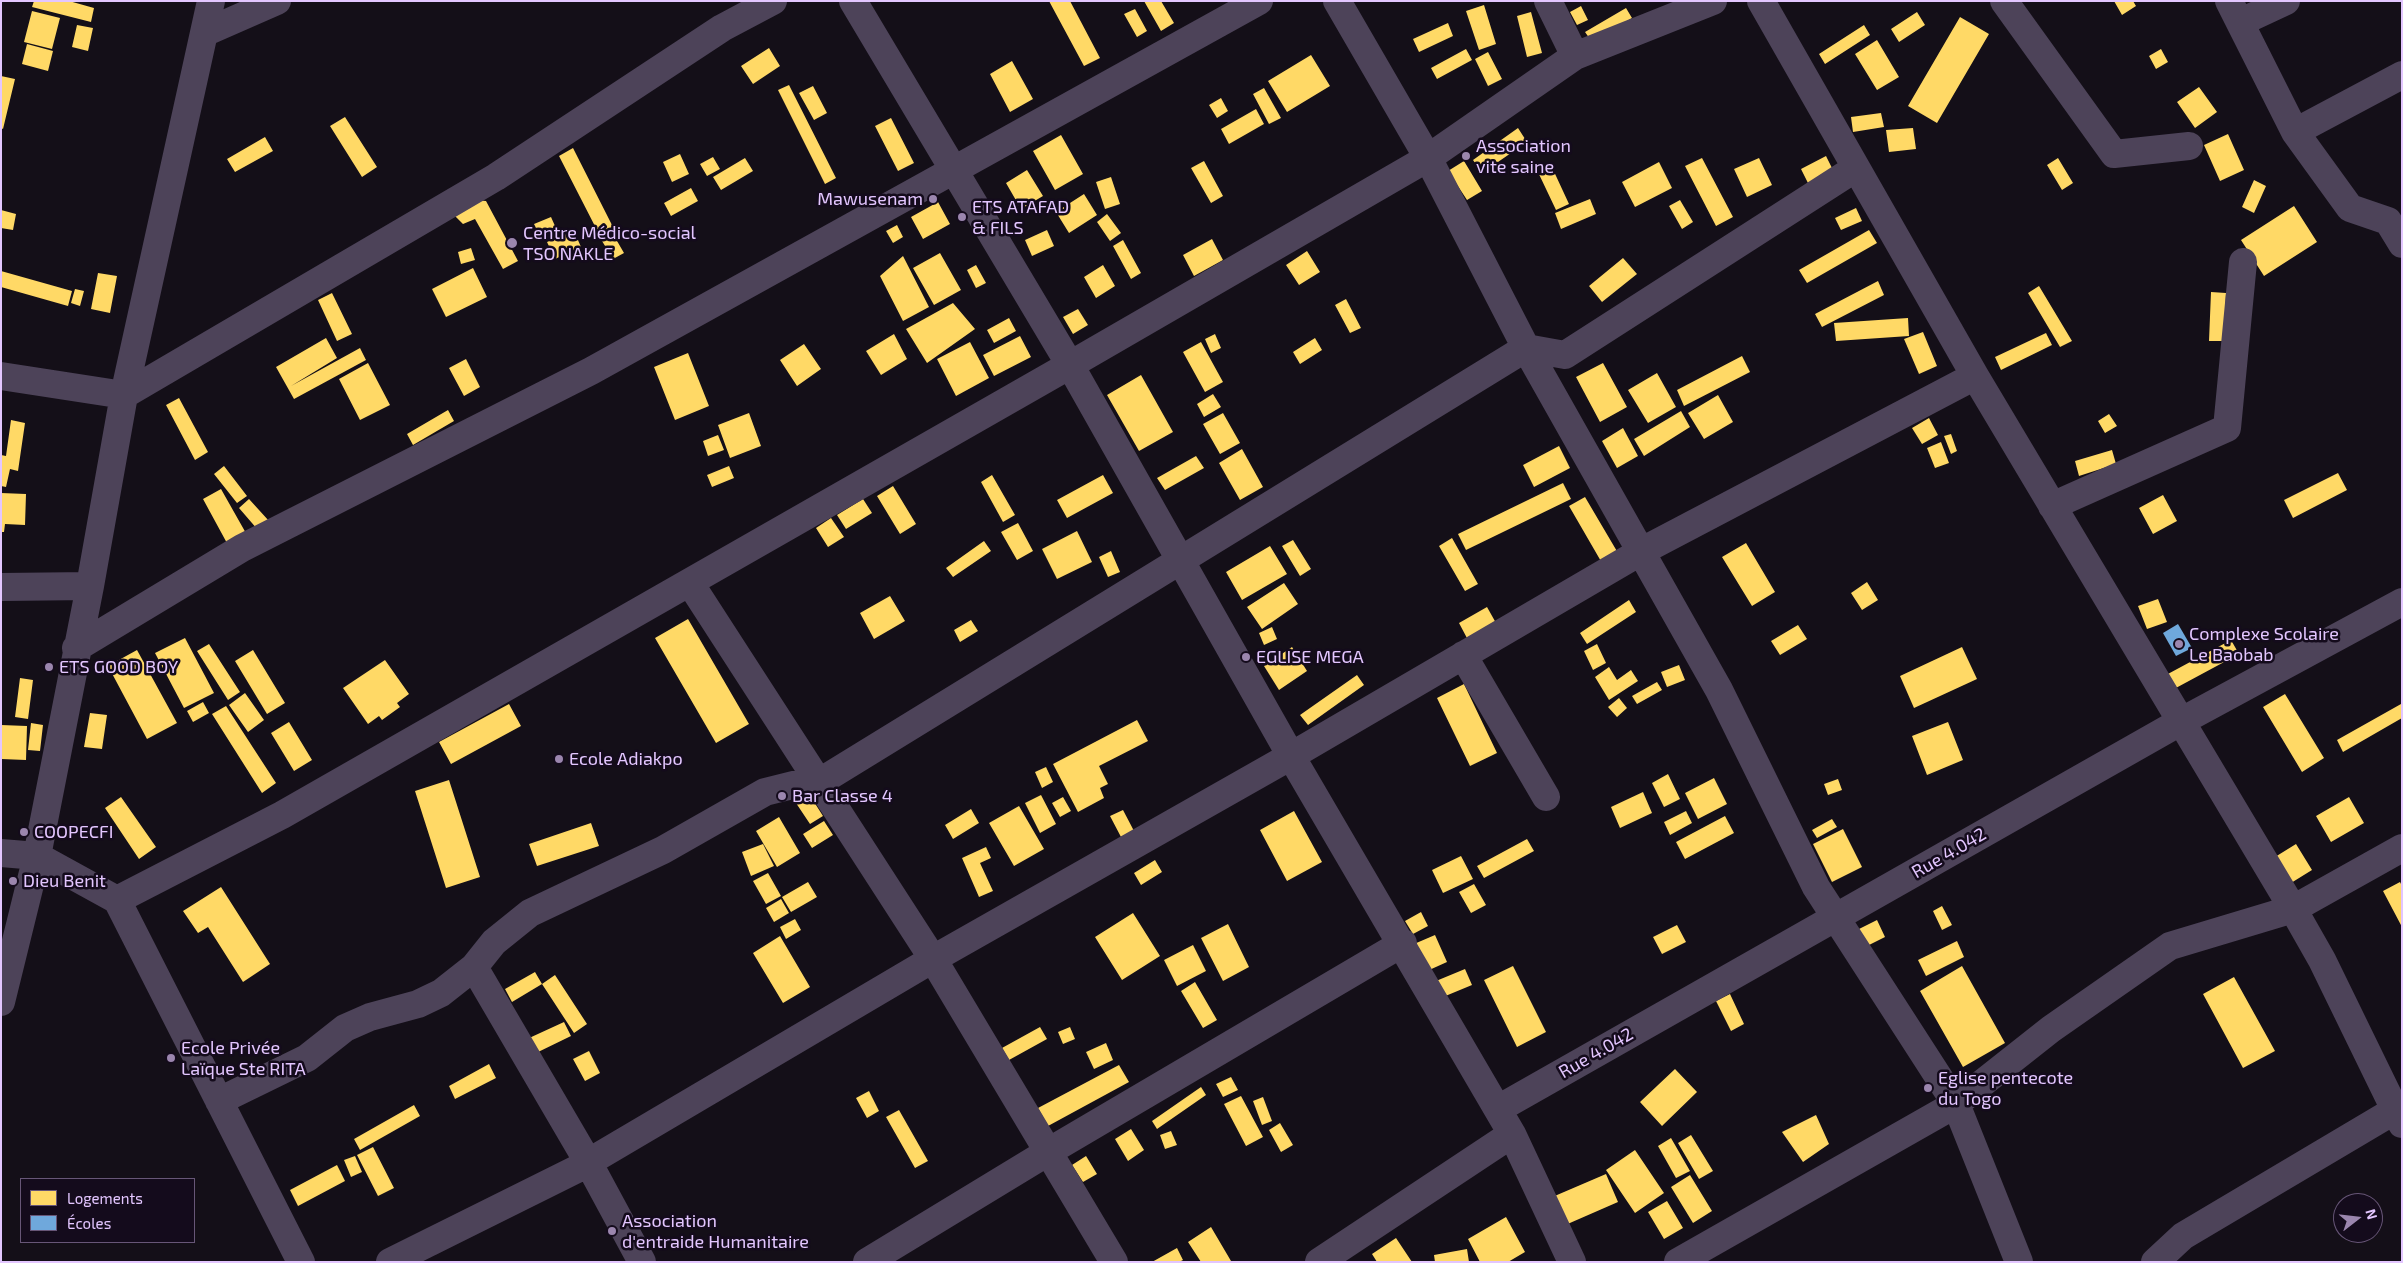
<!DOCTYPE html>
<html>
<head>
<meta charset="utf-8">
<style>
	body { margin:0 }
	#map { position:relative; width:2403px; height:1263px; overflow:hidden; background:#140f18; font-family:"Exo 2",sans-serif }
	canvas { display:block }
	.frame { position:absolute; inset:0; border:2px solid #e3c6ff; pointer-events:none }
	.legend { position:absolute; left:20px; top:1178px; width:175px; height:65px; box-sizing:border-box; background:#140b1c; border:1px solid #675677; margin:0; padding:6px 9px; list-style:none; font-size:15px; color:#e3c6ff }
	.legend li { display:flex; align-items:center; gap:10px; height:25px }
	.legend b { width:25px; border:1px solid #675677 }
	.north { position:absolute; left:2333px; top:1193px; width:50px; height:50px; box-sizing:border-box; background:#140b1c; border:1px solid #675677; border-radius:50%; rotate:74deg; font-size:14px; font-weight:700; line-height:20px; text-align:center; color:#e3c6ff }
	.north::after { content:''; display:block; margin:auto; width:18px; height:22px; background:#9b86ae; clip-path:polygon(50% 0,100% 100%,50% 72%,0 100%) }
</style>
</head>
<body>
<div id="map">
<canvas width="2403" height="1263"></canvas>
<div class="frame"></div>
<ul class="legend">
<li><b style="height:14px;background:#ffd966"></b>Logements</li>
<li><b style="height:14px;background:#6fa8dc"></b>Écoles</li>
</ul>
<div class="north">N</div>
</div>
<script>
const context = document.querySelector('canvas').getContext('2d');
context.lineJoin = 'round';
function fillPath(path, color) { context.fillStyle = color; context.fill(path, 'evenodd'); }
const poly = rows => new Path2D(rows.map(r => 'M' + r).join(''));
function strokePath(path, color, width, dash) { context.strokeStyle = color; context.lineWidth = width; context.lineCap = dash ? 'butt' : 'round'; context.setLineDash(dash || []); context.stroke(path); }
function write(font, color, halo, rows, align = 'center') {
  context.font = font + ' "Exo 2",sans-serif'; context.lineWidth = 5; context.setLineDash([]); context.textBaseline = 'middle'; context.strokeStyle = halo; context.fillStyle = color; for (const [text, x, y, turn = 0] of rows) {
    context.save(); context.translate(x, y); context.rotate((+turn || 0) * Math.PI / 180); context.textAlign = isNaN(turn) ? turn : align; if (halo) context.strokeText(text, 0, 0); context.fillText(text, 0, 0); context.restore();
  }
}
fillPath(poly([
	[34,1,69,1,94,8,91,22,32,7],
	[1049,1,1070,1,1100,58,1084,66],
	[1144,1,1161,1,1174,23,1161,31],
	[2114,1,2133,1,2136,6,2122,15],
	[1484,5,1496,44,1479,50,1466,11],
	[1581,6,1588,20,1577,25,1570,12],
	[1626,8,1632,18,1592,42,1585,32],
	[1135,9,1147,31,1137,37,1124,14],
	[32,11,60,18,52,49,24,42],
	[1531,12,1542,53,1527,57,1517,16],
	[1917,12,1925,25,1899,42,1891,29],
	[1960,17,1989,34,1937,123,1908,106],
	[1448,23,1453,36,1419,52,1413,39],
	[77,25,93,28,88,51,72,47],
	[1864,25,1870,35,1825,64,1819,54],
	[1877,40,1899,77,1877,90,1855,54],
	[27,44,53,51,48,71,22,64],
	[769,48,780,66,753,84,741,66],
	[1466,49,1472,60,1437,79,1431,68],
	[2161,49,2168,62,2156,69,2149,56],
	[1488,52,1502,79,1488,86,1475,59],
	[1311,55,1330,86,1287,112,1268,81],
	[1012,61,1033,99,1010,112,990,74],
	[1,76,15,79,3,129,1,128],
	[789,85,836,178,825,184,778,90],
	[813,86,827,113,814,120,799,93],
	[2199,87,2217,112,2195,128,2177,102],
	[1264,88,1281,118,1269,124,1253,94],
	[1221,98,1228,111,1217,118,1209,105],
	[1256,109,1264,124,1229,144,1221,129],
	[1881,113,1884,127,1853,132,1851,117],
	[345,117,377,167,362,177,330,126],
	[891,118,914,163,898,171,875,126],
	[1518,128,1527,142,1482,173,1473,160],
	[1913,128,1916,149,1889,152,1886,130],
	[2228,134,2244,170,2220,181,2204,145],
	[1061,135,1083,174,1055,190,1033,151],
	[265,137,273,151,235,172,227,159],
	[573,148,614,229,600,236,559,156],
	[680,154,689,174,672,182,663,162],
	[1826,156,1833,170,1808,183,1801,169],
	[713,157,720,169,707,176,700,164],
	[745,158,753,171,721,190,713,177],
	[1702,158,1733,217,1716,226,1685,166],
	[1759,158,1772,185,1747,197,1734,169],
	[2058,158,2073,183,2062,190,2047,165],
	[1204,161,1223,196,1211,203,1191,168],
	[1464,161,1482,191,1467,200,1448,171],
	[1659,162,1672,188,1635,207,1622,182],
	[1550,163,1569,204,1556,210,1537,170],
	[1027,170,1043,196,1021,209,1006,183],
	[1111,177,1120,204,1105,209,1096,182],
	[2254,180,2266,186,2254,213,2242,207],
	[691,188,698,201,671,216,664,203],
	[1084,194,1097,215,1069,233,1056,212],
	[1590,199,1596,214,1561,229,1555,213],
	[475,200,486,201,518,261,503,269,475,219,463,224,452,213],
	[1680,200,1693,222,1682,229,1669,206],
	[938,202,950,224,923,239,911,217],
	[2294,206,2317,242,2264,276,2241,240],
	[1856,208,1862,221,1841,230,1835,218],
	[1,210,16,214,13,230,1,228],
	[1107,214,1121,233,1110,241,1097,222],
	[551,217,559,235,551,238,547,228,538,232,534,224],
	[897,225,903,237,893,243,886,231],
	[1047,230,1054,246,1032,256,1025,240],
	[1869,230,1877,243,1807,283,1799,270],
	[574,231,581,247,555,259,547,242],
	[613,234,624,253,613,259,602,241],
	[1212,239,1223,260,1194,276,1183,255],
	[1123,240,1141,273,1131,279,1113,246],
	[471,248,475,260,461,264,458,252],
	[1307,251,1320,272,1299,285,1286,265],
	[940,253,961,290,934,305,913,268],
	[903,256,929,307,903,321,880,276],
	[1623,258,1637,274,1602,302,1589,286],
	[976,265,986,283,976,288,967,270],
	[1103,265,1115,286,1096,298,1084,277],
	[473,268,487,297,446,317,432,289],
	[1,271,72,291,68,306,1,287],
	[98,273,117,276,110,313,91,309],
	[1878,281,1884,295,1822,327,1815,314],
	[2039,286,2072,341,2060,347,2028,293],
	[75,289,84,291,80,306,71,303],
	[2211,292,2226,293,2224,341,2209,341],
	[332,293,352,334,337,341,318,300],
	[1346,299,1361,328,1350,333,1335,305],
	[953,303,975,329,927,363,906,329],
	[1078,309,1088,325,1073,334,1063,317],
	[1009,318,1016,331,994,343,987,330],
	[1908,318,1909,336,1836,341,1834,323],
	[1923,332,1937,366,1919,374,1904,339],
	[2046,333,2052,345,2001,370,1995,357],
	[894,334,907,359,881,375,866,351],
	[1215,334,1221,348,1211,353,1205,339],
	[1020,336,1031,357,994,376,983,355],
	[326,338,337,358,291,386,360,348,366,360,294,399,276,367],
	[1315,338,1322,350,1300,364,1293,352],
	[970,342,989,378,956,396,937,359],
	[1201,342,1223,382,1205,392,1183,352],
	[804,344,821,369,797,386,780,360],
	[688,353,709,406,675,420,654,367],
	[1742,356,1750,372,1684,406,1677,390],
	[466,359,480,387,464,396,449,368],
	[368,363,390,405,360,420,339,379],
	[1603,363,1627,407,1600,422,1576,377],
	[1657,373,1676,407,1648,423,1628,390],
	[1141,375,1173,432,1139,451,1107,395],
	[1213,394,1221,407,1204,417,1197,404],
	[1718,395,1733,422,1704,439,1688,413],
	[179,398,208,452,195,460,166,405],
	[448,410,454,421,413,445,407,434],
	[1681,411,1690,427,1644,456,1634,439],
	[749,413,761,446,730,458,718,425],
	[1223,413,1240,443,1220,454,1203,424],
	[2109,414,2117,426,2105,433,2098,421],
	[1929,418,1938,435,1922,444,1912,428],
	[11,420,25,423,18,471,10,469,6,487,1,486,1,455,6,456],
	[1623,428,1638,456,1617,468,1602,441],
	[1951,434,1957,451,1951,454,1944,436],
	[718,435,724,450,708,456,703,441],
	[1941,442,1949,463,1935,468,1927,448],
	[1559,446,1570,468,1534,487,1523,465],
	[1242,449,1263,487,1240,500,1219,463],
	[2112,450,2116,464,2079,476,2075,461],
	[1196,456,1204,468,1165,490,1157,478],
	[224,466,247,496,237,503,214,474],
	[729,466,734,478,712,487,707,475],
	[2338,473,2347,490,2293,518,2284,500],
	[992,475,1015,515,1003,522,981,482],
	[1103,475,1113,493,1067,518,1057,500],
	[1563,483,1571,499,1466,550,1458,534],
	[893,486,916,524,900,534,877,496],
	[221,489,247,535,228,545,203,499],
	[1,493,26,494,25,525,5,524,4,532,1,532],
	[2163,495,2177,521,2153,534,2139,508],
	[1585,497,1618,553,1602,563,1569,506],
	[249,499,269,521,258,530,239,508],
	[863,499,872,513,846,529,837,515],
	[831,518,844,537,828,547,816,528],
	[1018,523,1033,551,1017,560,1001,532],
	[1077,531,1092,562,1057,579,1042,549],
	[1452,538,1478,584,1465,591,1439,546],
	[1293,540,1311,569,1300,576,1282,546],
	[984,541,991,551,953,577,946,568],
	[1746,543,1775,592,1752,606,1722,557],
	[1270,546,1287,574,1242,600,1226,572],
	[1111,551,1120,572,1108,577,1099,557],
	[1867,582,1878,600,1862,610,1851,593],
	[1284,583,1298,604,1262,629,1247,607],
	[890,596,905,621,874,639,860,613],
	[2158,599,2167,622,2147,629,2138,606],
	[1629,600,1636,612,1587,644,1580,633],
	[1487,607,1496,623,1468,640,1459,623],
	[688,619,749,724,716,743,655,638],
	[971,620,978,631,960,642,954,630],
	[1798,625,1807,639,1780,655,1771,641],
	[1272,627,1277,639,1264,645,1259,633],
	[185,638,214,693,184,708,155,653],
	[2231,640,2239,654,2174,689,2166,675],
	[209,644,240,692,228,700,197,651],
	[1597,644,1606,663,1593,670,1584,651],
	[1292,647,1307,671,1279,690,1264,666],
	[1962,647,1977,679,1914,708,1900,676],
	[137,650,177,723,147,739,108,666],
	[253,650,285,703,267,714,235,661],
	[385,660,409,694,397,703,400,707,382,720,379,716,368,724,343,688],
	[1679,665,1685,680,1667,687,1661,672],
	[1609,667,1617,680,1631,670,1638,681,1609,700,1595,677],
	[1357,675,1364,685,1308,725,1300,715],
	[20,678,33,680,28,719,15,717],
	[1657,682,1662,690,1637,704,1632,696],
	[1464,684,1497,753,1470,766,1437,698],
	[245,693,264,720,248,732,229,705],
	[2285,694,2324,758,2302,772,2263,707],
	[1619,698,1627,708,1617,717,1608,707],
	[203,702,209,713,193,722,187,711],
	[509,704,521,726,451,764,439,742],
	[2401,704,2402,718,2343,752,2337,740],
	[226,706,276,783,262,793,212,714],
	[90,713,107,715,102,749,84,747],
	[1137,720,1148,741,1099,766,1108,784,1100,788,1104,798,1078,812,1053,764],
	[289,722,312,760,294,771,271,733],
	[1948,722,1963,760,1927,775,1912,736],
	[31,723,43,725,40,751,28,750],
	[1,725,27,726,26,760,1,759],
	[1046,767,1053,782,1042,788,1035,772],
	[1668,774,1680,799,1664,807,1652,783],
	[1714,778,1727,804,1698,819,1685,793],
	[1838,779,1842,790,1828,795,1824,784],
	[449,780,480,877,446,888,415,791],
	[1643,792,1652,813,1620,828,1611,807],
	[809,794,823,816,810,824,796,803],
	[1041,795,1056,824,1040,833,1025,803],
	[121,797,156,847,139,859,105,808],
	[1063,797,1071,811,1060,817,1052,803],
	[2349,797,2364,823,2331,842,2316,816],
	[1019,806,1044,849,1014,866,989,823],
	[971,809,979,823,953,839,945,825],
	[1123,810,1134,831,1121,837,1110,816],
	[1294,811,1322,862,1287,881,1260,830],
	[1686,811,1692,823,1670,835,1664,822],
	[1725,816,1734,833,1685,859,1676,842],
	[779,817,800,853,777,867,756,831],
	[1832,819,1837,827,1817,838,1812,830],
	[824,821,833,835,812,848,803,834],
	[591,823,599,846,537,866,529,844],
	[1843,829,1862,867,1832,882,1813,844],
	[1527,839,1534,851,1484,878,1477,866],
	[763,844,774,866,751,876,742,852],
	[2296,844,2312,870,2291,883,2275,857],
	[986,847,991,858,980,863,993,891,979,897,962,858],
	[1461,856,1473,879,1443,893,1432,870],
	[1155,860,1162,872,1141,885,1134,873],
	[768,873,781,896,766,904,753,881],
	[808,882,817,897,791,912,782,897],
	[2400,882,2402,886,2402,927,2383,891],
	[1474,884,1486,905,1471,913,1459,892],
	[221,887,270,964,243,982,208,927,198,933,183,911],
	[781,899,789,913,774,922,766,908],
	[1942,906,1952,925,1942,930,1933,911],
	[1421,912,1428,926,1413,934,1405,921],
	[1133,913,1160,956,1122,980,1095,937],
	[795,919,801,930,786,939,780,927],
	[1877,920,1885,937,1861,949,1853,932],
	[1228,924,1249,967,1223,981,1201,938],
	[1677,925,1686,942,1662,954,1653,937],
	[1435,935,1447,962,1427,971,1414,944],
	[780,936,810,987,783,1003,753,953],
	[1957,941,1964,957,1926,976,1918,960],
	[1193,945,1206,971,1177,986,1164,960],
	[1513,966,1546,1032,1517,1047,1484,980],
	[1962,966,2005,1043,1963,1067,1920,991],
	[1465,969,1472,985,1443,997,1436,981],
	[535,972,542,984,512,1002,505,989],
	[555,975,587,1024,574,1033,542,984],
	[2234,977,2275,1051,2243,1068,2203,994],
	[1195,982,1217,1020,1203,1028,1181,991],
	[1730,994,1744,1024,1731,1031,1716,1001],
	[564,1022,571,1036,534,1054,527,1039],
	[1040,1027,1047,1039,1009,1060,1002,1048],
	[1070,1027,1075,1039,1063,1044,1058,1032],
	[1106,1043,1113,1060,1094,1069,1086,1052],
	[589,1051,600,1073,585,1081,573,1059],
	[489,1064,496,1078,455,1099,449,1086],
	[1119,1065,1129,1082,1048,1126,1038,1108],
	[1675,1069,1697,1092,1662,1126,1640,1102],
	[1231,1077,1238,1090,1223,1097,1216,1084],
	[1201,1087,1206,1095,1157,1129,1152,1121],
	[869,1091,879,1111,867,1118,856,1098],
	[1241,1096,1263,1137,1246,1146,1224,1104],
	[1263,1097,1272,1121,1262,1125,1253,1101],
	[414,1105,420,1116,360,1150,354,1139],
	[899,1110,928,1161,915,1168,886,1117],
	[1816,1115,1829,1144,1803,1162,1782,1132],
	[1280,1123,1293,1145,1281,1152,1269,1130],
	[1131,1129,1144,1150,1128,1161,1115,1139],
	[1171,1131,1177,1145,1165,1149,1160,1135],
	[1691,1135,1713,1171,1699,1179,1678,1143],
	[1671,1138,1690,1171,1676,1178,1658,1146],
	[373,1147,394,1188,378,1196,357,1155],
	[1635,1150,1664,1193,1635,1213,1606,1170],
	[355,1156,362,1172,351,1177,344,1160],
	[1086,1156,1097,1174,1083,1182,1072,1165],
	[337,1165,345,1181,298,1206,290,1190],
	[1606,1174,1618,1202,1563,1226,1550,1198],
	[1690,1175,1712,1211,1693,1223,1671,1187],
	[1667,1201,1683,1228,1664,1239,1648,1212],
	[1506,1217,1525,1252,1508,1262,1480,1262,1468,1239],
	[1211,1227,1231,1261,1229,1262,1201,1262,1188,1242],
	[1396,1238,1412,1262,1377,1262,1372,1254],
	[1177,1248,1183,1260,1179,1262,1152,1262],
	[1467,1249,1469,1262,1435,1262,1434,1255]
]), '#ffd966');
fillPath(poly([
	[2178,624,2192,648,2176,656,2163,633]
]), '#6fa8dc');
strokePath(poly([
	[853,1,1070,365,1291,756,1512,1134,1572,1262],
	[1337,1,1428,158,1526,348,1719,690,1816,887,1956,1104,2019,1262],
	[1548,1,1575,56],
	[1761,1,1975,376,2293,909,2322,960,2402,1124],
	[2004,1,2114,154,2189,146],
	[2229,1,2295,132,2350,208,2388,221,2402,244],
	[2241,22,2286,1],
	[204,33,277,1],
	[2295,132,2402,75],
	[1,376,124,395,496,177,722,28,773,1],
	[2052,506,2227,428,2243,262],
	[690,583,933,959,1114,1262],
	[1,587,90,586],
	[76,648,242,548,591,371,1259,1],
	[1463,655,1546,797],
	[1,853,37,856,117,900,282,815,1070,365,1428,158,1575,56,1713,1],
	[117,900,301,1262],
	[474,967,588,1162,642,1262],
	[1,1002,37,856,90,586,124,395,211,1],
	[219,1101,307,1058,345,1028,370,1017,418,1004,441,993,474,967,494,942,530,913,663,850,765,792,793,785,818,783,1526,348,1565,355,1856,168],
	[1498,1109,2180,722,2402,602],
	[390,1262,577,1169,933,959,1291,756,1642,551,1975,376],
	[867,1262,1048,1152,1403,943],
	[1319,1262,1512,1134],
	[1678,1262,1956,1104,2051,1029,2170,946,2293,909,2402,848],
	[2155,1262,2183,1236,2402,1106]
]), '#4d4359', 28);
for (const [x, y, r, color] of [
	[1466,156,5,"#9b86ae"],
	[933,199,5,"#9b86ae"],
	[962,217,5,"#9b86ae"],
	[512,243,6,"#9b86ae"],
	[2179,644,5,"#9b86ae"],
	[1246,657,5,"#9b86ae"],
	[49,667,5,"#9b86ae"],
	[559,759,5,"#9b86ae"],
	[782,796,5,"#9b86ae"],
	[24,832,5,"#9b86ae"],
	[13,881,5,"#9b86ae"],
	[171,1058,5,"#9b86ae"],
	[1928,1088,5,"#9b86ae"],
	[612,1231,5,"#9b86ae"]
]) { const dot = new Path2D(); dot.arc(x, y, r, 0, 2 * Math.PI); context.fillStyle = color; context.fill(dot); strokePath(dot, '#140b1c', 2); }
write('18px', '#e3c6ff', '#140b1c', [
	["Association",1476,146],
	["vite saine",1476,167],
	["Mawusenam",923,199,"right"],
	["ETS ATAFAD",972,207],
	["& FILS",972,228],
	["Centre Médico-social",523,233],
	["TSO NAKLE",523,254],
	["Complexe Scolaire",2189,634],
	["Le Baobab",2189,655],
	["EGLISE MEGA",1256,657],
	["ETS GOOD BOY",59,667],
	["Ecole Adiakpo",569,759],
	["Bar Classe 4",792,796],
	["COOPECFI",34,832],
	["Dieu Benit",23,881],
	["Ecole Privée",181,1048],
	["Laïque Ste RITA",181,1069],
	["Eglise pentecote",1938,1078],
	["du Togo",1938,1099],
	["Association",622,1221],
	["d'entraide Humanitaire",622,1242]
], 'left');
write('18px', '#e3c6ff', '#140b1c', [
	["Rue 4.042",1949,853,-30],
	["Rue 4.042",1596,1053,-30]
]);
</script>
</body>
</html>
